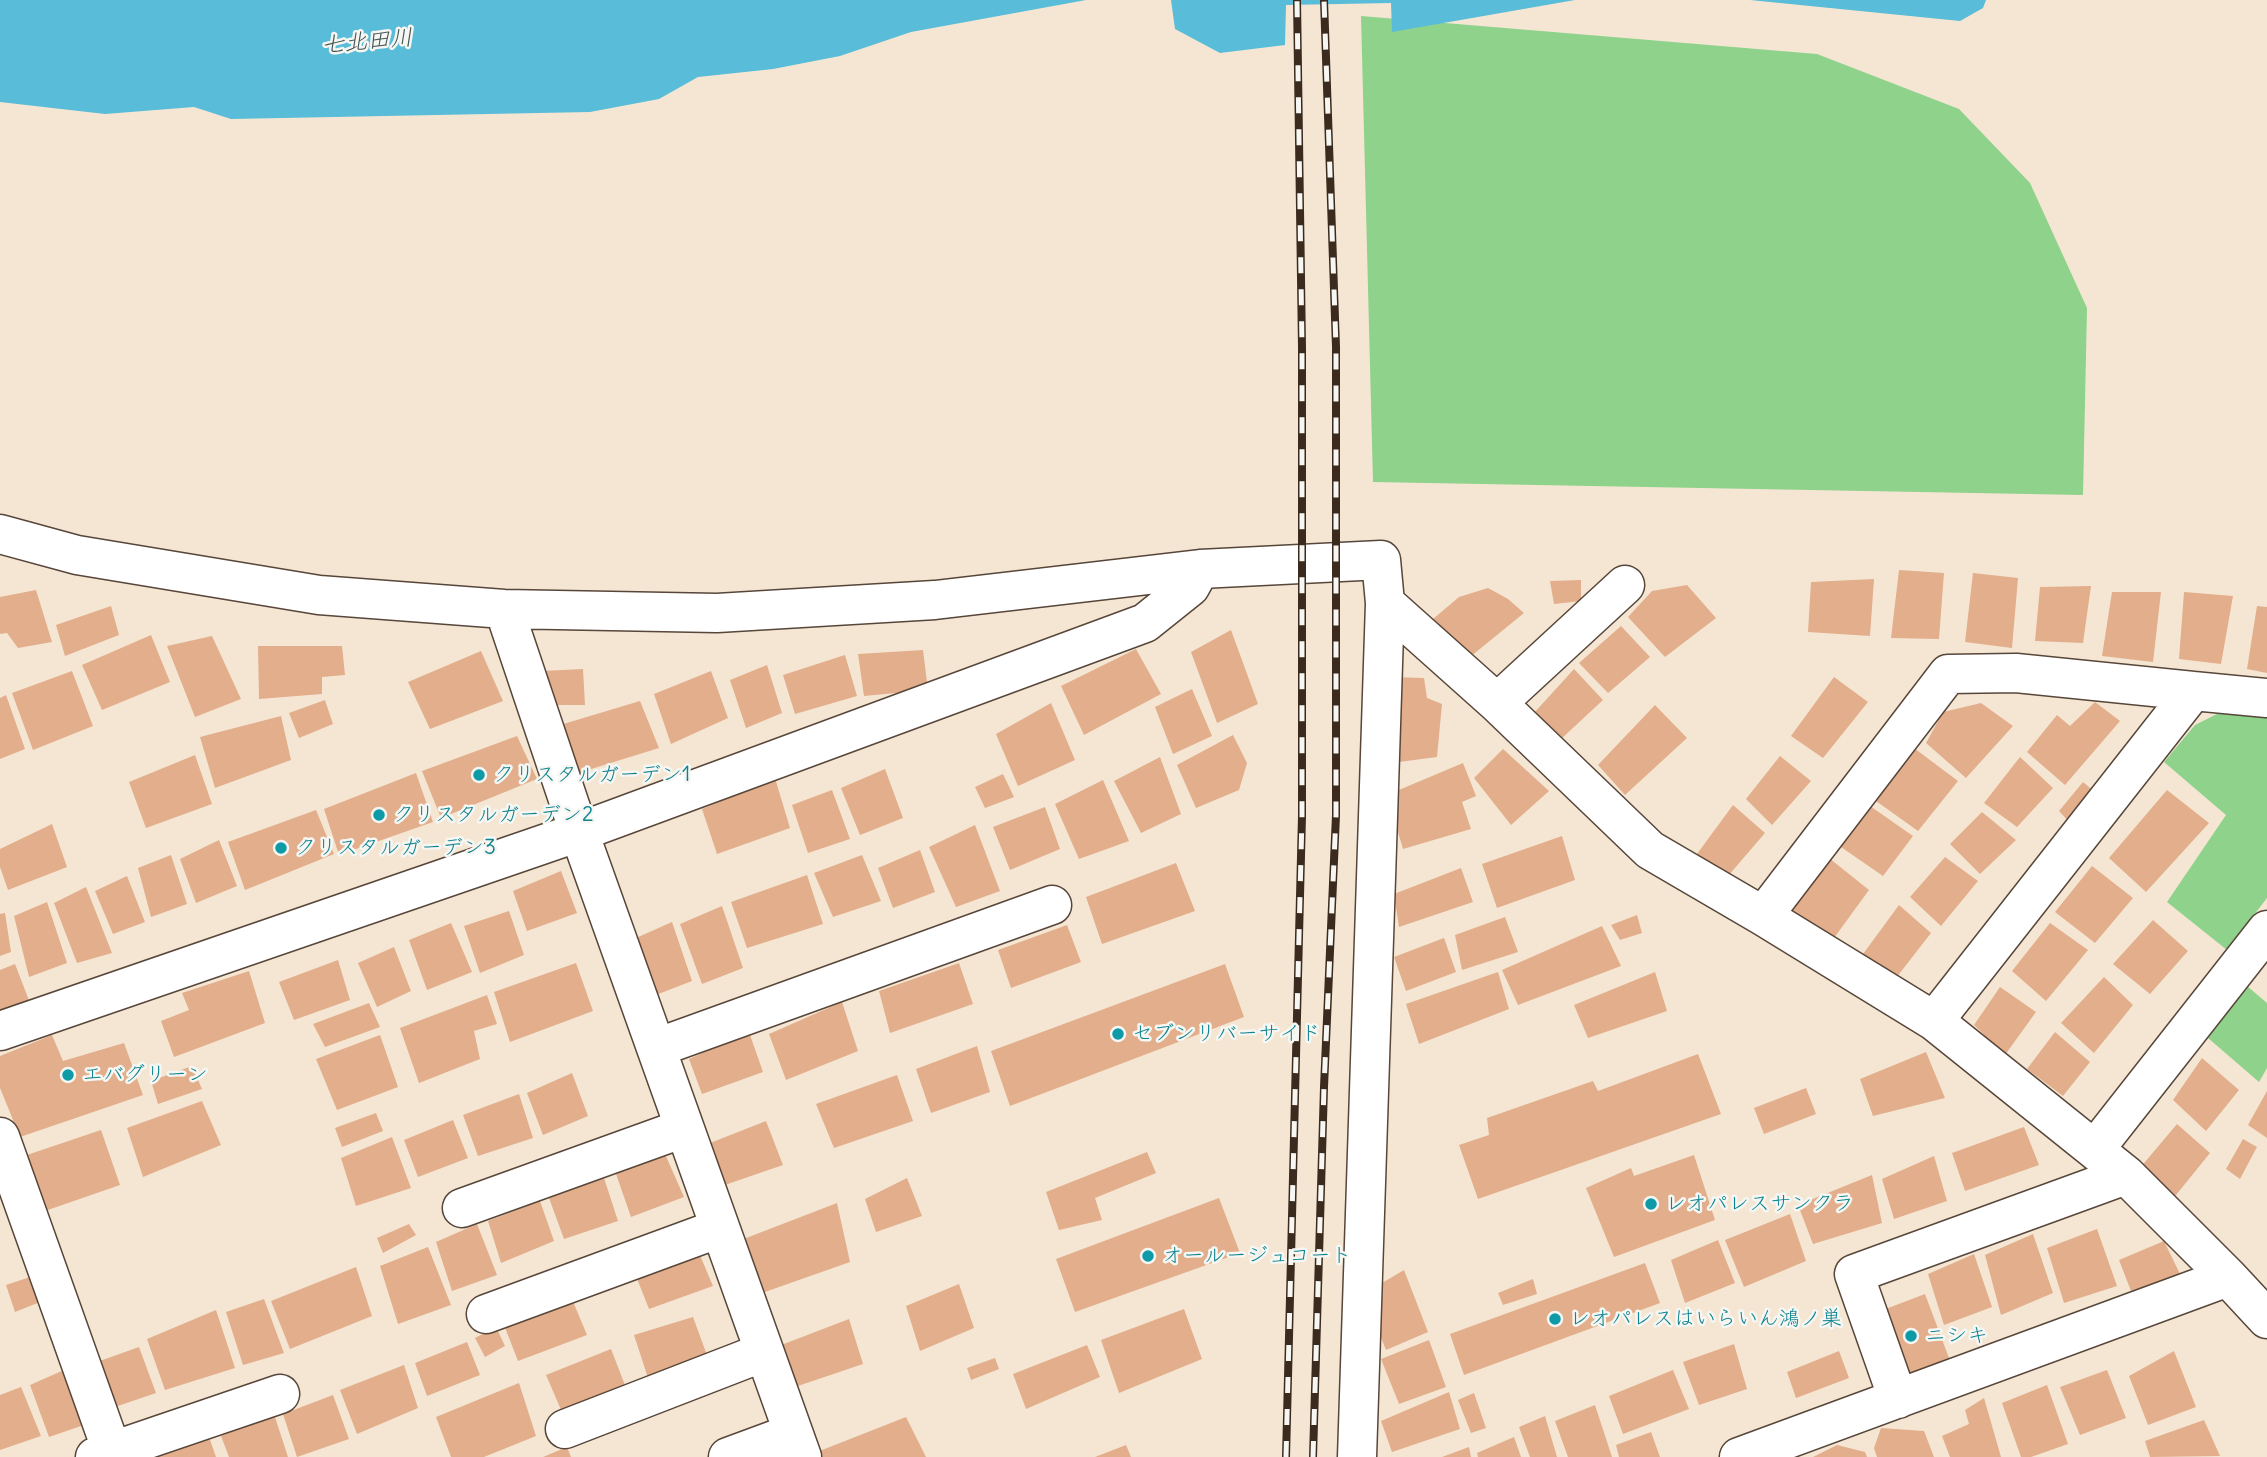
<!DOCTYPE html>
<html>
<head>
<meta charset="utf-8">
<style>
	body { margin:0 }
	canvas { display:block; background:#f4e6d3 }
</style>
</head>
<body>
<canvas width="2267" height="1457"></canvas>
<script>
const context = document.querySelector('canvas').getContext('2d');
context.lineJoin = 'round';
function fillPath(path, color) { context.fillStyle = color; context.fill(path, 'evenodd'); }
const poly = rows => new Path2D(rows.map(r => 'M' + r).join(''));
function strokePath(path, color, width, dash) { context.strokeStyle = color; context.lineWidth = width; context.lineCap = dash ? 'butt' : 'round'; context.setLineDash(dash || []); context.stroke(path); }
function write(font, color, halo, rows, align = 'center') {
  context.font = font + ' Delius,"Klee One",sans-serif'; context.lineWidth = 5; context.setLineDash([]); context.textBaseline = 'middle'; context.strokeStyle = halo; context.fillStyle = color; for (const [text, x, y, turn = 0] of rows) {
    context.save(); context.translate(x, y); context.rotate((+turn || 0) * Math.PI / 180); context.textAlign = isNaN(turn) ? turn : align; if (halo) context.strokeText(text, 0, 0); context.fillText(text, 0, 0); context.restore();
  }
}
fillPath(poly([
	[1361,16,1817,54,1959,109,2030,183,2087,308,2083,495,1373,482],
	[2223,711,2267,715,2267,898,2227,950,2167,902,2226,815,2164,762,2195,725],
	[2247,986,2267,1003,2267,1068,2259,1082,2208,1038]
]), '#8fd28b');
fillPath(poly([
	[0,0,1086,0,911,32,840,56,773,69,698,77,659,99,590,112,231,119,194,107,105,114,0,102],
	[1171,0,1575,0,1392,32,1391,3,1286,5,1285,45,1220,53,1175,29],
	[1750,0,1986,0,1983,8,1960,21]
]), '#59bcd8');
fillPath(poly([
	[1899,570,1944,573,1939,639,1891,638],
	[1973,573,2018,578,2012,648,1965,642],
	[1874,579,1870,636,1808,632,1811,582],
	[1581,580,1581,601,1554,604,1550,581],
	[1687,585,1716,618,1665,657,1628,617,1652,591],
	[2091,586,2083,643,2035,641,2040,587],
	[1488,588,1508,599,1524,613,1470,657,1433,619,1459,597],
	[36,590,52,642,18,648,7,633,0,634,0,597],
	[2112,592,2161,592,2153,662,2102,656],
	[2184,592,2233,596,2221,664,2179,659],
	[111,606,119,635,65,656,56,625],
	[2257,606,2267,607,2267,673,2247,669],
	[1621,626,1650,657,1608,693,1579,663],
	[1231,630,1258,704,1217,723,1191,652],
	[151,635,170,682,102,710,82,665],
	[212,636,241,699,195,717,167,646],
	[258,646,342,646,345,675,322,677,322,694,259,699],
	[1136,649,1161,694,1084,735,1061,686],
	[923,650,928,690,864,696,858,654],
	[481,651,503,701,430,729,408,682],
	[845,655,857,696,795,714,783,675],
	[767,665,782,713,746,728,730,680],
	[583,669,585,705,546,705,542,671],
	[1574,669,1603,700,1560,740,1534,713],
	[72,671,93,726,33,750,12,693],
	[711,671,728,718,671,744,654,694],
	[1392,677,1424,678,1427,698,1442,704,1437,757,1391,763],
	[1834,677,1868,702,1823,758,1791,736],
	[1192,689,1212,736,1173,754,1155,707],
	[6,695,25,749,0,759,0,698],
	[325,700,333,724,299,738,289,713],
	[640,701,659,748,575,774,560,725],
	[2095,702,2120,721,2065,785,2027,752,2057,715,2070,726],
	[1051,703,1075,760,1018,786,996,734],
	[1981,703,2013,726,1966,778,1926,743,1943,712],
	[1655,705,1687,738,1625,795,1598,765],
	[281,716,291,760,215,788,200,737],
	[1233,735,1247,763,1239,790,1196,808,1177,765],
	[517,736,537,779,441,818,422,771],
	[1914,748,1958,781,1918,831,1876,801],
	[1503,749,1549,791,1511,825,1474,778],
	[195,755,212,804,146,828,129,782],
	[1780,756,1811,781,1772,825,1746,799],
	[1160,757,1181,814,1141,833,1114,781],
	[2020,757,2053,788,2017,827,1984,803],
	[1463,763,1476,796,1462,802,1471,829,1403,849,1387,795],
	[885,769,903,818,860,835,841,788],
	[416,773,433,822,339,855,324,809],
	[1003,774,1014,797,985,808,975,787],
	[775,778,790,828,717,854,702,809],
	[1103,780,1129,841,1079,859,1055,804],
	[2083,782,2095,792,2071,824,2059,811],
	[832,790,850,839,808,853,792,805],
	[2167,790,2209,823,2146,892,2109,858],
	[1733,805,1765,833,1728,876,1697,854],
	[1870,806,1913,836,1883,876,1841,847],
	[1045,807,1060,849,1010,870,993,827],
	[316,810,334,854,245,890,228,842],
	[1982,812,2016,840,1980,874,1950,844],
	[52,824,67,867,8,890,0,867,0,849],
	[975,825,1000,891,956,907,929,847],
	[1562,836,1575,880,1497,908,1482,864],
	[219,840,237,886,196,903,180,859],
	[920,850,935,892,893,908,878,868],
	[171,855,187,904,151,917,138,868],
	[862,855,881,901,833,917,814,873],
	[1945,857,1978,881,1941,926,1910,897],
	[1829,858,1869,890,1834,938,1789,909],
	[1176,863,1195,911,1102,944,1086,897],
	[2092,866,2133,898,2095,943,2055,912],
	[1461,868,1473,902,1399,927,1394,894],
	[561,871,577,913,527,931,513,891],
	[807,875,823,924,747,948,731,902],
	[127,876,145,922,113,934,95,891],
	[86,887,112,953,77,963,54,903],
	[47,902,67,963,29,977,14,916],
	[1899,905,1931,933,1896,978,1863,954],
	[722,906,743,968,702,984,680,924],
	[509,911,524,955,480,973,464,926],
	[5,913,11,952,0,956,0,914],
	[1637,915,1642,933,1620,940,1611,925],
	[1505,917,1518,952,1462,970,1455,935],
	[2153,920,2188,951,2150,994,2113,964],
	[672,922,692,981,648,998,627,942],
	[451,923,472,972,427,990,409,940],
	[2050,923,2088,950,2046,1001,2012,971],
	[1067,925,1081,962,1011,988,998,950],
	[1602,926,1621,966,1518,1005,1502,970],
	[1444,938,1456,972,1406,991,1394,957],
	[394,947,411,991,377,1007,358,963],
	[338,960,350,1000,294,1020,279,982],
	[576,963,593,1011,510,1042,494,992],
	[959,963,973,1004,890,1033,879,991],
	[15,964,30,1003,0,1012,0,970],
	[1225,964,1244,1017,1010,1106,991,1051],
	[249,971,265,1023,174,1057,161,1021,189,1010,182,993],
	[1498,972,1509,1009,1419,1044,1406,1004],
	[1655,972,1667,1011,1588,1038,1574,1005],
	[2104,977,2133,1005,2094,1053,2061,1023],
	[2000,987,2036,1012,2005,1055,1974,1025],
	[487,995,497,1024,474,1031,480,1059,419,1083,400,1028],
	[842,1002,858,1051,786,1080,769,1034],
	[369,1003,380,1027,325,1047,313,1024],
	[749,1032,763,1072,702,1094,689,1059],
	[2055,1032,2090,1062,2063,1096,2027,1069],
	[52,1035,63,1061,124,1043,143,1095,20,1137,0,1088,0,1056],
	[380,1035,398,1087,337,1110,316,1059],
	[977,1046,990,1092,931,1113,916,1069],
	[1926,1052,1945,1098,1873,1116,1860,1079],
	[1698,1054,1721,1114,1478,1199,1459,1145,1489,1135,1487,1118,1593,1081,1598,1091],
	[2202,1058,2239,1090,2206,1131,2173,1100],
	[192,1066,202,1089,158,1104,151,1081],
	[572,1073,588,1116,543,1135,527,1093],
	[897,1075,913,1121,834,1148,816,1104],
	[1806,1088,1816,1114,1764,1134,1754,1108],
	[2267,1091,2267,1138,2248,1125],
	[519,1094,533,1138,478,1156,463,1115],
	[202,1101,221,1145,143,1177,127,1128],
	[376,1113,383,1131,342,1147,335,1128],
	[453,1120,468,1158,418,1177,404,1140],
	[766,1121,783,1165,719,1187,705,1145],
	[2177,1124,2210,1153,2168,1205,2134,1175],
	[2024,1127,2039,1165,1965,1191,1952,1153],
	[101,1130,120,1185,42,1212,21,1157],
	[392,1137,411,1188,356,1206,341,1158],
	[2243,1139,2257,1147,2240,1179,2226,1169],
	[1147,1152,1156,1173,1095,1198,1102,1220,1059,1230,1046,1192],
	[665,1154,684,1197,631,1217,616,1174],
	[1694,1155,1715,1220,1614,1257,1586,1188,1631,1168,1634,1176],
	[1934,1156,1947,1201,1894,1219,1882,1179],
	[1872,1175,1882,1223,1813,1244,1798,1205],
	[604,1178,618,1221,564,1239,549,1198],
	[907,1178,922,1216,876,1232,865,1199],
	[1219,1198,1240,1253,1075,1312,1056,1259],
	[540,1201,554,1241,501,1263,488,1221],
	[837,1203,850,1262,762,1293,741,1240],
	[1790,1214,1806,1261,1744,1287,1725,1240],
	[409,1224,416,1235,383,1253,377,1238],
	[477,1224,497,1275,452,1291,436,1242],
	[2097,1229,2117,1286,2064,1303,2047,1248],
	[2033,1234,2053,1293,2001,1315,1985,1255],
	[1718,1240,1735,1283,1685,1303,1671,1260],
	[2164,1241,2180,1274,2131,1291,2119,1260],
	[428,1247,451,1305,398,1324,380,1266],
	[699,1253,713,1286,649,1309,636,1276],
	[1974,1254,1992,1307,1944,1325,1928,1274],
	[1645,1263,1660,1303,1464,1375,1450,1334],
	[356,1267,372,1316,290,1349,271,1301],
	[1404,1270,1428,1332,1386,1350,1373,1318,1377,1286],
	[30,1277,40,1302,15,1312,6,1285],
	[1533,1279,1537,1294,1503,1305,1498,1293],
	[959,1284,974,1328,920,1351,906,1306],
	[1925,1294,1949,1358,1898,1380,1875,1313],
	[264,1299,284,1353,243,1365,226,1312],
	[572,1299,587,1335,518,1361,504,1325],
	[1184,1309,1202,1359,1119,1393,1101,1340],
	[216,1310,235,1368,165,1390,147,1339],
	[693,1317,708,1358,648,1378,634,1335],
	[849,1319,863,1364,789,1389,776,1347],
	[496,1327,505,1346,485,1357,475,1338],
	[1429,1340,1446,1387,1399,1404,1381,1359],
	[467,1342,480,1375,427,1396,415,1363],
	[1734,1344,1747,1389,1699,1405,1683,1362],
	[1087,1345,1100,1377,1026,1409,1013,1374],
	[139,1347,156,1393,112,1408,97,1362],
	[611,1349,628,1393,565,1419,546,1375],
	[1839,1351,1849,1378,1796,1398,1787,1372],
	[2174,1351,2196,1407,2148,1425,2129,1376],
	[995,1358,999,1369,971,1380,967,1368],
	[404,1365,418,1408,357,1434,340,1390],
	[64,1370,84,1425,49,1437,30,1385],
	[1673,1370,1689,1409,1623,1434,1609,1396],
	[2107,1370,2126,1418,2080,1435,2060,1387],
	[519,1383,536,1436,484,1457,451,1457,436,1417],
	[2047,1385,2068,1444,2031,1457,2021,1457,2002,1403],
	[21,1387,41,1436,0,1450,0,1395],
	[1449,1392,1460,1429,1392,1452,1381,1421],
	[1474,1393,1486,1428,1471,1433,1458,1400],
	[333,1395,349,1439,297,1457,283,1414],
	[1984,1398,2001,1457,1950,1457,1942,1436,1969,1424,1965,1410],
	[1595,1405,1612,1457,1568,1457,1555,1421],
	[274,1414,288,1457,229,1457,221,1436],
	[1545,1416,1557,1457,1530,1457,1519,1427],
	[906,1417,926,1457,813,1457,812,1454],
	[2204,1420,2220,1456,2150,1457,2145,1441],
	[1881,1428,1924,1431,1934,1457,1877,1457,1874,1448],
	[1651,1432,1660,1457,1619,1457,1616,1445],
	[208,1434,216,1457,156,1457],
	[1514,1437,1521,1457,1478,1457,1477,1453],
	[1126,1445,1131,1457,1095,1457],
	[1837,1445,1865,1452,1867,1457,1813,1457],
	[567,1447,571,1457,543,1457],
	[1469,1447,1471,1457,1442,1457]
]), '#e3ae8b');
const minor = poly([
	[0,534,77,555,319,595,504,609,717,613,935,600,1200,569,1381,560,1385,603,1497,703,1650,850,1763,916,1934,1021,2126,1175,2228,1277,2267,1319],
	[504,609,579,832,802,1457],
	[1497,703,1625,585],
	[1763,916,1948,674,2016,673,2193,691],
	[1934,1021,2193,691,2267,698],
	[0,1031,579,832,1145,623,1190,587,1200,569],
	[656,1048,1052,905],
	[0,1137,114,1457],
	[2095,1149,2267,930],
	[462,1208,684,1128],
	[486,1314,720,1228],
	[1898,1399,1854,1274,2126,1175],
	[565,1429,764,1352],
	[95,1457,280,1394],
	[728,1457,793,1433],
	[1357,1457,1385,603],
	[1739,1457,2228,1277]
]);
strokePath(minor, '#574639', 41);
strokePath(minor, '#fff', 38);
const rail = poly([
	[1286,1457,1302,816,1302,348,1297,0],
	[1313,1457,1324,1087,1336,815,1336,347,1324,0]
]);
strokePath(rail, '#3b2a1e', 8);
strokePath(rail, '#f6f6f2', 5, [16]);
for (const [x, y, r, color] of [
	[479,775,7,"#0f9aa8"],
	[379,815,7,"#0f9aa8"],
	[281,848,7,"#0f9aa8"],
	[1118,1034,7,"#0f9aa8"],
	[68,1075,7,"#0f9aa8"],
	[1651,1204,7,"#0f9aa8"],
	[1148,1256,7,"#0f9aa8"],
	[1555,1319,7,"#0f9aa8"],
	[1911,1336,7,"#0f9aa8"]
]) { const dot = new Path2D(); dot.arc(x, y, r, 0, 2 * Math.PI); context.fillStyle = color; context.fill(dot); strokePath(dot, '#f6f6f2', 2.5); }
write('21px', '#0d838f', '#f6f6f2', [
	["クリスタルガーデン1",493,775],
	["クリスタルガーデン2",393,815],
	["クリスタルガーデン3",295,848],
	["セブンリバーサイド",1132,1034],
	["エバグリーン",82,1075],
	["レオパレスサンクラ",1665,1204],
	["オールージュコート",1162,1256],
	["レオパレスはいらいん鴻ノ巣",1569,1319],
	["ニシキ",1925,1336]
], 'left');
write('italic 23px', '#445656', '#f6f6f2', [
	["七北田川",367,42,-5]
]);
</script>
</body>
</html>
